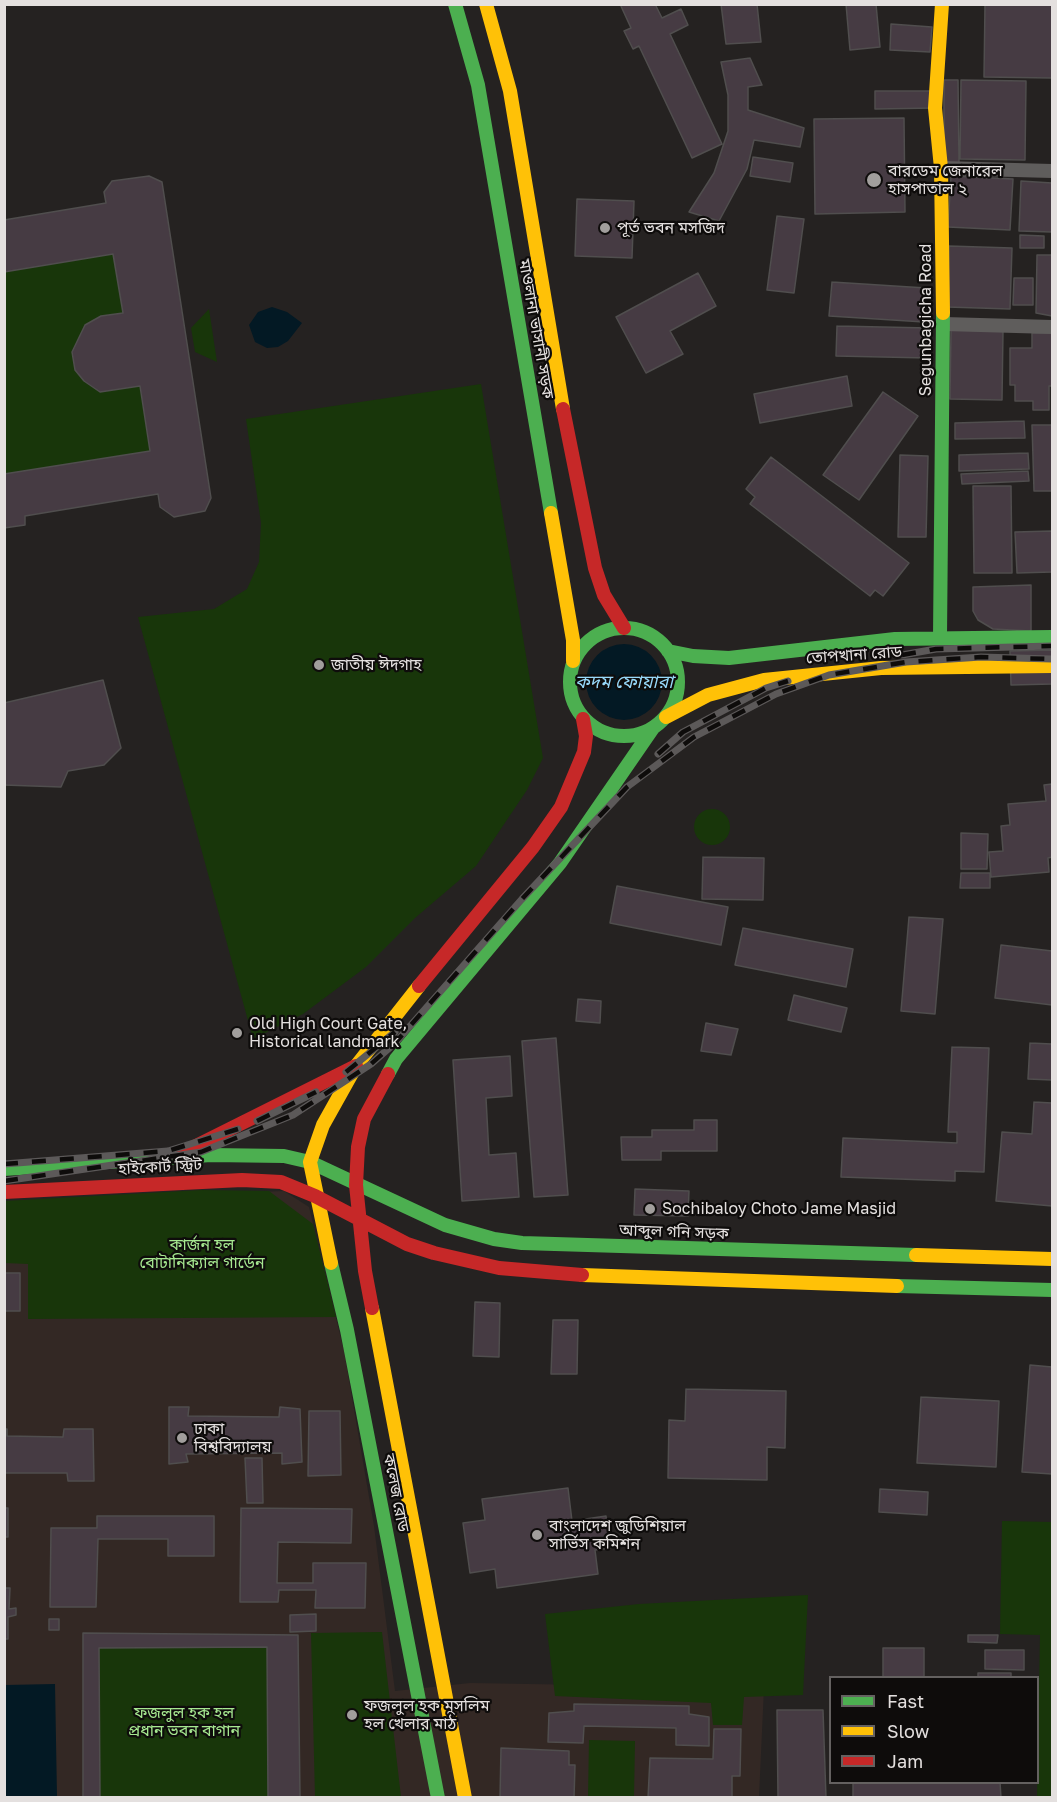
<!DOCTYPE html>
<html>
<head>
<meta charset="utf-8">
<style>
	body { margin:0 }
	#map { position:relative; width:1057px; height:1802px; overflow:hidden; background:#252221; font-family:"Golos Text",sans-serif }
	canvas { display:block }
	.frame { position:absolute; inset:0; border:6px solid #e4e0df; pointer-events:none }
	.legend { position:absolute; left:829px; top:1676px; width:210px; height:108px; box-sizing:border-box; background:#0e0c0b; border:2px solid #646160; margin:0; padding:8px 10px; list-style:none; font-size:18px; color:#e4e0df }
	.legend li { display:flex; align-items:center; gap:12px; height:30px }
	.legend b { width:30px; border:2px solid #646160 }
</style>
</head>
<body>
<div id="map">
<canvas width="1057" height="1802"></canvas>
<div class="frame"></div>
<ul class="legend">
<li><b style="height:8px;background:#4caf50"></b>Fast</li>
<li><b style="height:8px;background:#ffc107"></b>Slow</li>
<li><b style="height:8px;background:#c62828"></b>Jam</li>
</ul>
</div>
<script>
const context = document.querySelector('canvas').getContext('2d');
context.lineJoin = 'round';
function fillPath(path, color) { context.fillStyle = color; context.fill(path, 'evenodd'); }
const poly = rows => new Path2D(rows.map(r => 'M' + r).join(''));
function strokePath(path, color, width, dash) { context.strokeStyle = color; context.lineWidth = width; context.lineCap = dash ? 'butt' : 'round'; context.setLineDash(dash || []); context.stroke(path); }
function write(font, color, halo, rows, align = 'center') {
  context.font = font + ' "Golos Text","Noto Sans Bengali",sans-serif'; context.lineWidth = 4.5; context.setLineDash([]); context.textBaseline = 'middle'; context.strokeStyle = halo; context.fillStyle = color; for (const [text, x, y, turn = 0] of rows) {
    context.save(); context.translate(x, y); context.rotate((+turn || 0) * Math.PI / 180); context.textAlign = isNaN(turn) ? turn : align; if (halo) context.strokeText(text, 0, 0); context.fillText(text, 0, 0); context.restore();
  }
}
fillPath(poly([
	[284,1191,309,1207,344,1351,374,1526,395,1691,470,1683,764,1688,759,1797,5,1798,5,1202]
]), '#332824');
fillPath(poly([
	[113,254,123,313,101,316,85,325,72,351,75,370,84,381,100,392,140,386,150,451,5,474,5,272],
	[209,309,217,362,195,352,191,328],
	[481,384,543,758,527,790,476,866,415,918,366,967,303,1014,253,1039,138,617,214,609,247,589,259,562,261,523,246,419],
	'694 827a18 18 0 1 1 36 0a18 18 0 1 1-36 0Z',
	[202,1190,269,1191,313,1224,336,1317,28,1319,28,1264,5,1263,4,1201],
	[1002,1521,1052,1522,1052,1797,1037,1797,1040,1635,1000,1634],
	[808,1595,803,1695,744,1697,742,1725,713,1725,711,1703,555,1696,545,1614,639,1604],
	[382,1632,401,1797,315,1797,311,1633],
	[267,1647,268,1797,100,1797,99,1648],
	[589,1740,635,1741,634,1797,588,1797]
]), '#18360a');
fillPath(poly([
	[272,307,287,312,302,323,288,341,278,347,267,348,255,342,249,325,258,312],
	'586 682a38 38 0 1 1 76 0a38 38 0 1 1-76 0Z',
	[55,1684,57,1797,5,1797,5,1685]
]), '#031924');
const building = poly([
	[620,4,655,4,662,18,681,9,688,25,670,34,722,144,692,158,639,46,633,49,624,31,631,28,620,4],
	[721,4,757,4,761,42,726,44,721,4],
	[846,4,876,4,880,47,850,50,846,4],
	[985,4,1052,4,1052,78,984,77,985,4],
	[891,24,932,27,930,52,890,50,891,24],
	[750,58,762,85,748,87,748,110,804,128,800,147,754,140,747,169,719,221,689,212,714,173,728,131,728,95,721,62,750,58],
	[944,80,958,80,959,163,944,163,944,80],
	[961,80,1026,81,1025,160,960,159,961,80],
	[875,91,935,91,935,108,875,109,875,91],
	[904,118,905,212,815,214,814,119,904,118],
	[753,157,793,163,790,182,750,176,753,157],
	[149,176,162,182,211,498,205,511,174,517,160,507,158,494,25,516,25,525,4,528,4,474,150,451,140,386,100,392,84,381,75,370,72,352,85,325,101,316,123,313,113,254,4,272,4,220,106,203,104,192,112,181,149,176],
	[951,176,1013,179,1010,230,948,227,951,176],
	[1021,181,1052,183,1052,232,1019,231,1021,181],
	[577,199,634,201,632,258,575,256,577,199],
	[777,216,804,219,794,293,767,290,777,216],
	[1020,235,1044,236,1044,248,1020,248,1020,235],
	[949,246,1012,248,1010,309,947,307,949,246],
	[1037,255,1052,255,1052,316,1036,313,1037,255],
	[698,273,716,306,670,331,683,354,646,373,616,317,698,273],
	[1014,278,1033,278,1033,305,1013,305,1014,278],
	[832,282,926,288,924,322,829,316,832,282],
	[837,326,929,328,928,358,836,356,837,326],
	[951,330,1003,331,1002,400,950,399,951,330],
	[1032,333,1052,333,1052,386,1049,386,1049,410,1033,410,1033,401,1015,401,1015,385,1010,385,1010,348,1032,348,1032,333],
	[847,376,852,406,760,423,754,394,847,376],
	[883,392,918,416,859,500,823,475,883,392],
	[1024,421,1025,438,955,439,955,423,1024,421],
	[1032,425,1052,425,1052,491,1034,491,1032,425],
	[1028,453,1029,469,959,471,959,455,1028,453],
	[900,455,928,456,926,537,898,537,900,455],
	[771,457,909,563,883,596,875,590,870,596,750,504,755,497,746,489,771,457],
	[1028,471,1029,481,962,484,961,474,1028,471],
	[973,486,1011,486,1012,573,974,573,973,486],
	[1052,531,1052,572,1017,573,1015,532,1052,531],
	[1031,585,1031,631,993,629,978,620,973,611,973,587,1031,585],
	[1052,650,1052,684,1011,685,1010,651,1052,650],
	[103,680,121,748,104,765,68,771,61,787,4,785,4,703,103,680],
	[1052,784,1052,857,1048,858,1049,872,991,877,989,852,1003,851,1001,826,1010,825,1008,804,1046,801,1044,785,1052,784],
	[961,833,988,834,987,869,961,869,961,833],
	[703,857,764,858,763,900,702,899,703,857],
	[961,873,990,873,990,888,960,888,961,873],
	[617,886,728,907,721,945,610,923,617,886],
	[909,917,943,919,935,1014,901,1011,909,917],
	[743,928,853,949,846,987,735,965,743,928],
	[1001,945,1052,951,1052,1005,995,998,1001,945],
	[794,995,847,1008,841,1032,788,1020,794,995],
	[578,999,601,1001,600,1023,576,1021,578,999],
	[706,1023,738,1029,731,1055,701,1051,706,1023],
	[556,1038,568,1195,534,1197,522,1041,556,1038],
	[1030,1043,1052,1044,1052,1080,1028,1079,1030,1043],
	[952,1047,989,1048,984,1172,955,1171,955,1181,841,1177,843,1138,957,1143,957,1132,948,1132,952,1047],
	[510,1056,512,1096,486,1098,489,1155,516,1153,519,1197,462,1201,453,1060,510,1056],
	[1034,1102,1052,1103,1052,1206,996,1201,1002,1132,1032,1134,1034,1102],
	[694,1120,717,1120,717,1151,661,1151,661,1160,622,1160,621,1137,652,1137,652,1130,694,1130,694,1120],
	[635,1189,689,1191,688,1216,634,1215,635,1189],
	[4,1273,20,1273,20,1311,4,1311,4,1273],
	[475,1302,500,1303,499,1357,473,1356,475,1302],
	[553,1320,578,1320,577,1374,551,1374,553,1320],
	[1030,1365,1052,1367,1052,1474,1022,1472,1030,1365],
	[686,1389,786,1391,785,1448,767,1447,767,1480,668,1478,669,1420,685,1421,686,1389],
	[921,1397,999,1401,996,1467,917,1463,921,1397],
	[169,1407,189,1407,188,1416,279,1417,280,1407,300,1409,302,1462,282,1464,282,1453,186,1454,188,1462,169,1464,169,1407],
	[309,1411,340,1411,341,1475,308,1476,309,1411],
	[4,1429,7,1429,7,1436,63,1437,64,1429,93,1429,94,1481,68,1481,67,1473,4,1473,4,1429],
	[245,1458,262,1458,263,1503,247,1503,245,1458],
	[568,1488,572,1521,606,1516,610,1548,595,1550,598,1574,497,1588,495,1569,470,1573,463,1523,485,1520,482,1499,568,1488],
	[880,1489,928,1492,927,1515,879,1512,880,1489],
	[4,1508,8,1508,8,1537,4,1537,4,1508],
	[241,1508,352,1509,351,1543,278,1542,277,1583,313,1583,313,1563,366,1563,365,1608,315,1608,316,1590,279,1590,278,1602,240,1602,241,1508],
	[97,1516,214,1516,214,1556,168,1556,168,1539,98,1539,96,1607,50,1607,51,1528,97,1528,97,1516],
	[4,1588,10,1588,9,1609,16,1608,16,1615,8,1617,8,1639,4,1639,4,1588],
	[316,1614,316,1631,290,1632,290,1615,316,1614],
	[49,1619,59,1619,59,1630,49,1630,49,1619],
	[83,1633,298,1635,300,1798,268,1798,267,1647,99,1648,100,1798,83,1798,83,1633],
	[968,1635,998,1635,997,1643,968,1642,968,1635],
	[883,1648,924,1648,924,1678,883,1678,883,1648],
	[985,1650,1024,1650,1024,1670,985,1669,985,1650],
	[978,1673,1011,1673,1011,1678,978,1678,978,1673],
	[574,1704,689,1706,689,1714,709,1717,709,1746,676,1745,676,1728,584,1726,583,1743,548,1742,549,1713,574,1711,574,1704],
	[777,1710,823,1710,826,1798,778,1798,777,1710],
	[714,1729,741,1729,740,1776,732,1776,732,1798,648,1798,650,1758,713,1759,714,1729],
	[501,1748,569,1751,569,1765,575,1765,574,1798,500,1798,501,1748],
	[853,1782,1000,1782,1001,1798,853,1798,853,1782]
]);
fillPath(building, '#463b43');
strokePath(building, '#504e4e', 1.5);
strokePath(poly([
	[941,168,1052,171],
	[944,324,1052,327]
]), '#5f5d5c', 14);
strokePath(poly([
	[455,4,478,85,551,513],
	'570 682a54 54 0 1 1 108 0a54 54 0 1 1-108 0Z',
	[940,636,943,313],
	[668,651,693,656,729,658,895,639,1052,637],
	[388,1074,396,1059,560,863,653,728],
	[310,1162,445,1225,494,1239,522,1243,916,1255],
	[4,1169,211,1155,284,1156,310,1162],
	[331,1263,347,1330,438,1798],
	[897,1286,1052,1290]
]), '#4caf50', 14);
strokePath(poly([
	[486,4,510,91,563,409],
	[942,4,935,108,941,168,943,313],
	[551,513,573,640,573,661],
	[666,717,708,695,764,680,881,668,1052,666],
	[916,1255,1052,1259],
	[331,1263,310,1162,323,1125,356,1066,419,986],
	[582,1275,897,1286],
	[372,1308,465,1798]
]), '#ffc107', 14);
strokePath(poly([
	[563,409,595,568,604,595,624,628],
	[419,986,533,847,561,807,584,752,586,736,583,719],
	[182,1153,356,1066],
	[4,1192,242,1180,281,1182,315,1196],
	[315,1196,407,1244,434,1253,499,1268,582,1275],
	[372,1308,365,1271,356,1185,358,1147,364,1119,388,1074]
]), '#c62828', 14);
const rail = poly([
	[902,655,936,649,1052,646],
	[658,754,683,732,766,688,788,681],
	[346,1072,395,1032],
	[257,1121,316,1092],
	[4,1164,168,1151,238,1129],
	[4,1181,201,1152,293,1115,371,1064,396,1042,522,899,627,787,694,737,776,694,829,675,906,662,981,657,1052,659]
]);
strokePath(rail, '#5c5959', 7);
strokePath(rail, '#0e0c0b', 4.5, [14]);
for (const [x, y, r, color] of [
	[874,180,8,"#a19e9c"],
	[605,228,6,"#a19e9c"],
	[319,665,6,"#a19e9c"],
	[237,1033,6,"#a19e9c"],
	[650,1209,6,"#a19e9c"],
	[182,1438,6,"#a19e9c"],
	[537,1535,6,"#a19e9c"],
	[352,1715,6,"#a19e9c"]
]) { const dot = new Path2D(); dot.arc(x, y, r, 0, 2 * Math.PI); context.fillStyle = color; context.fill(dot); strokePath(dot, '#0e0c0b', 2); }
write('16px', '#e4e0df', '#0e0c0b', [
	["বারডেম জেনারেল",888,171],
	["হাসপাতাল ২",888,189],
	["পূর্ত ভবন মসজিদ",617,228],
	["জাতীয় ঈদগাহ",331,665],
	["Old High Court Gate,",249,1024],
	["Historical landmark",249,1042],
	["Sochibaloy Choto Jame Masjid",662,1209],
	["ঢাকা",194,1429],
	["বিশ্ববিদ্যালয়",194,1447],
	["বাংলাদেশ জুডিশিয়াল",549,1526],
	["সার্ভিস কমিশন",549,1544],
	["ফজলুল হক মুসলিম",364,1706],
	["হল খেলার মাঠ",364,1724]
], 'left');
write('16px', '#e4e0df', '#0e0c0b', [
	["Segunbagicha Road",926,320,-90],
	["মাওলানা ভাসানী সড়ক",536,329,80],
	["তোপখানা রোড",854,655,-4],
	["হাইকোর্ট স্ট্রিট",160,1167,-3],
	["আব্দুল গনি সড়ক",674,1232,2],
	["কলেজ রোড",396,1493,79]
]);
write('16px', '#a6e890', '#0e0c0b', [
	["কার্জন হল",202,1245],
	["বোটানিক্যাল গার্ডেন",202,1263],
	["ফজলুল হক হল",184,1713],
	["প্রধান ভবন বাগান",184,1731]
]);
write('italic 18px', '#97d8f9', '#0e0c0b', [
	["কদম ফোয়ারা",624,682]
]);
</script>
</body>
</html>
